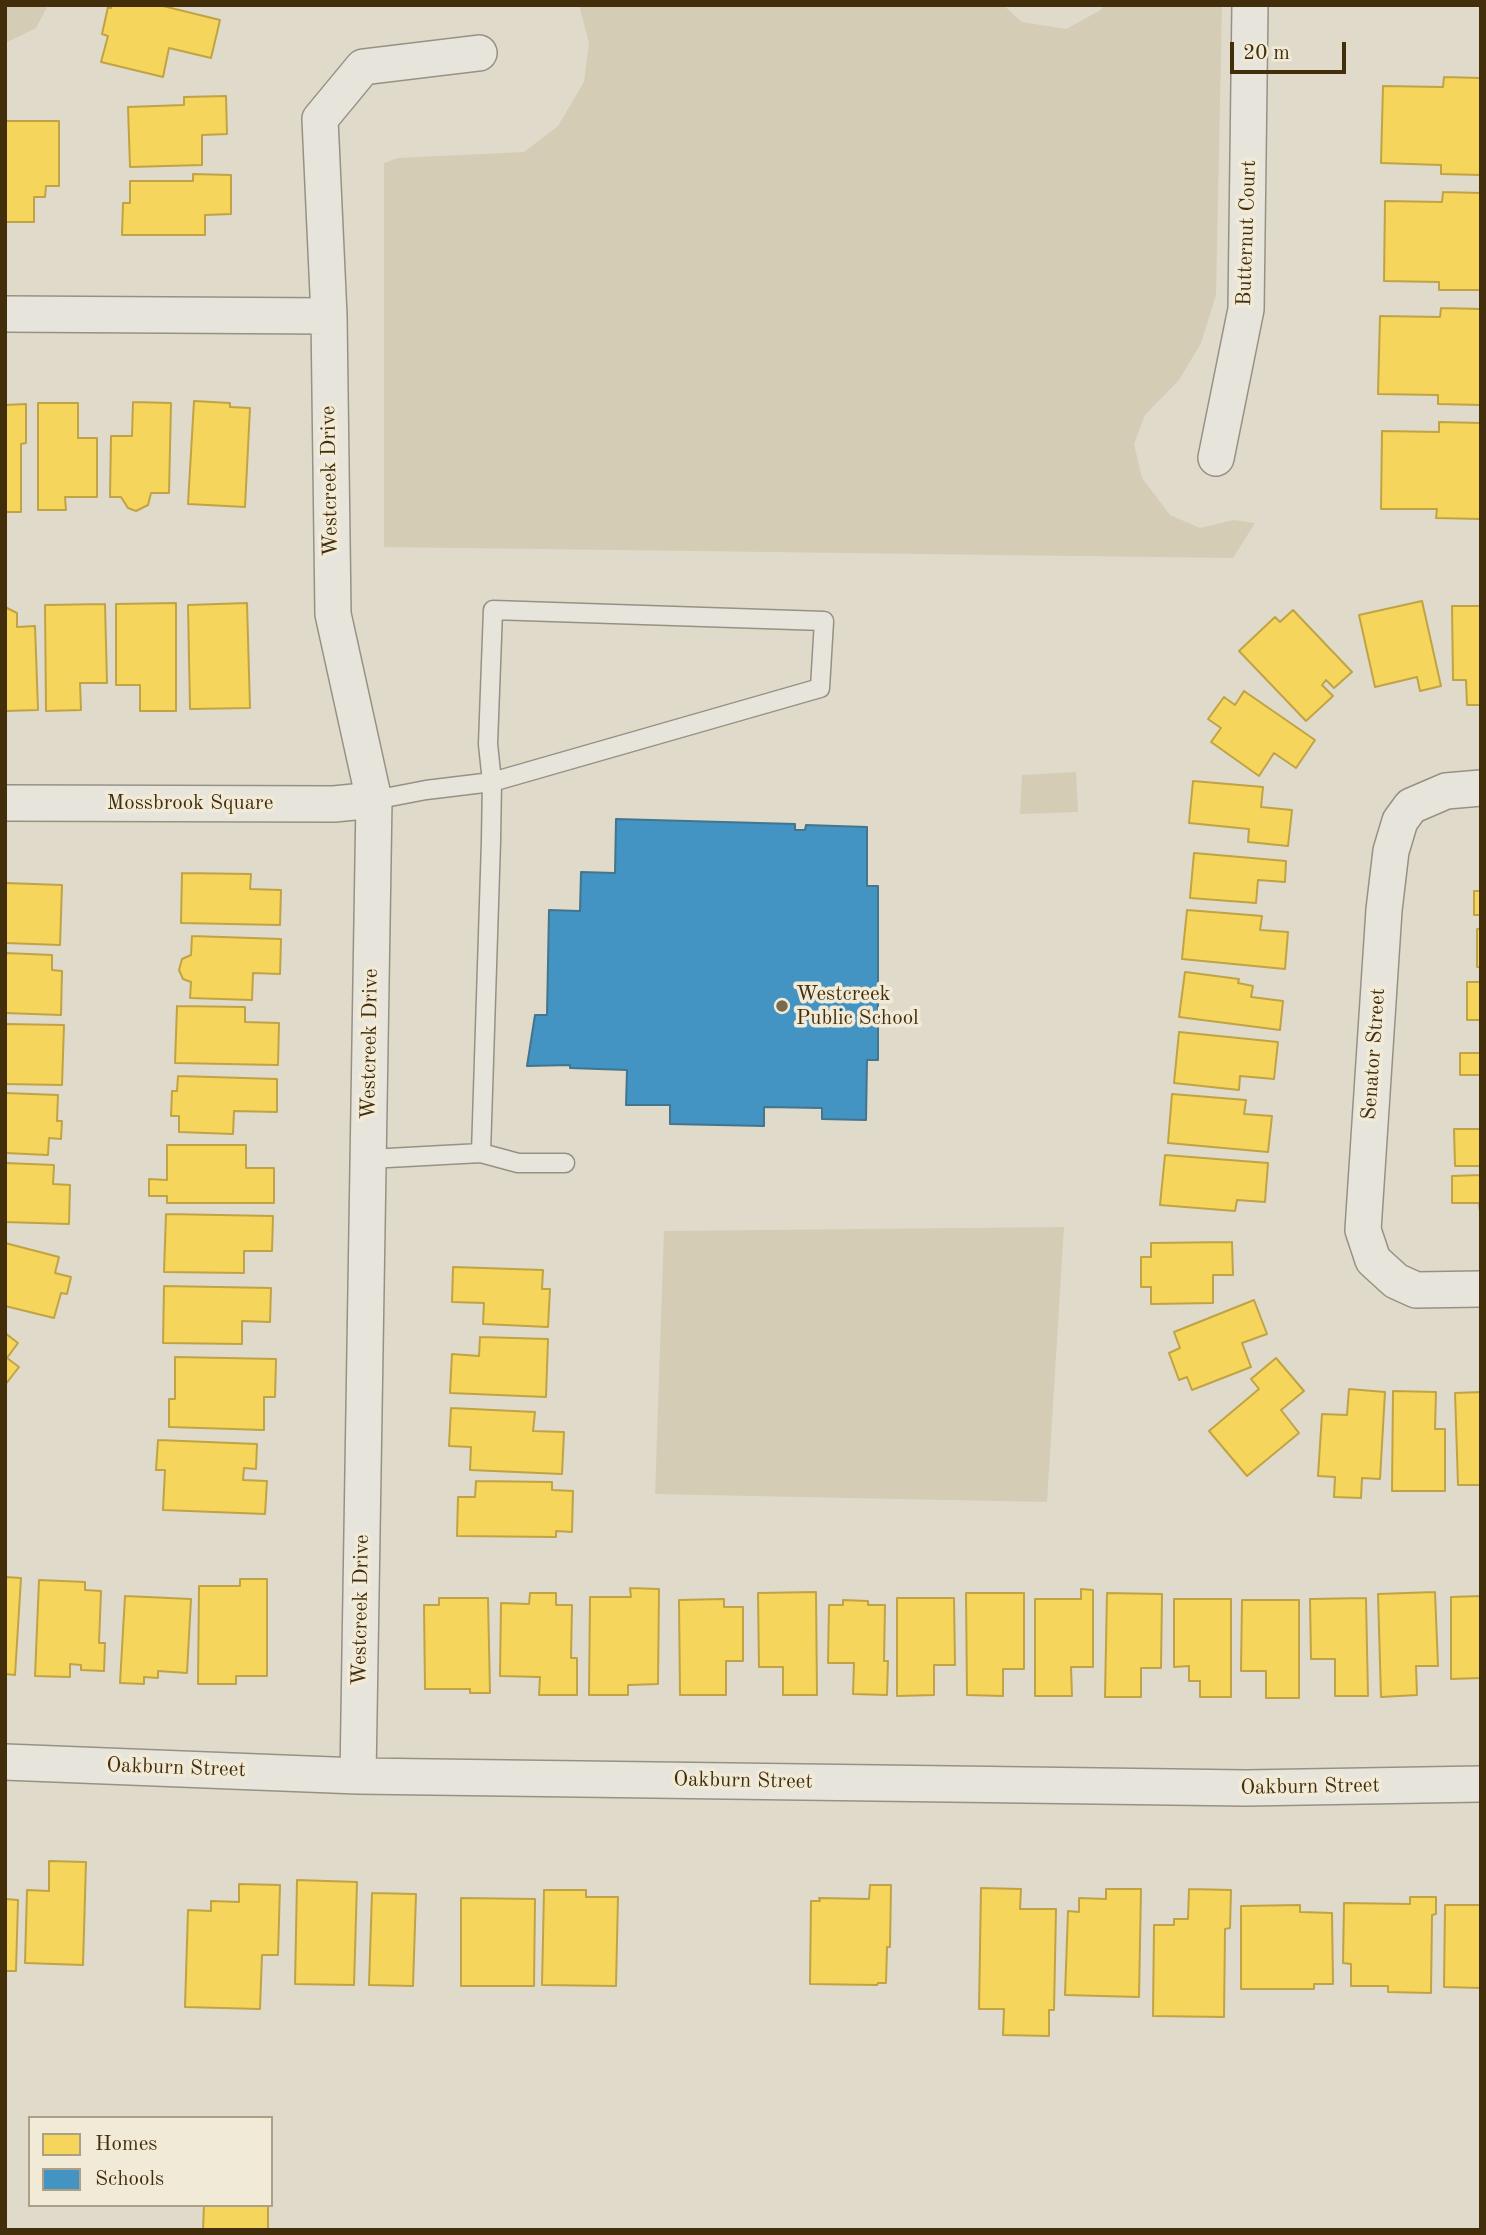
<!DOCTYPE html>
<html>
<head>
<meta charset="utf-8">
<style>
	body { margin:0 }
	#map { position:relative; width:1486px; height:2235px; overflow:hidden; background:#e0daca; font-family:"Old Standard TT",serif }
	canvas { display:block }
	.frame { position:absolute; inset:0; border:7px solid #432e0c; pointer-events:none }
	.legend { position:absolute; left:28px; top:2116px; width:245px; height:91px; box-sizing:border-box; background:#f0ead7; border:2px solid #ab9f86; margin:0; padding:9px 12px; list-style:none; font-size:21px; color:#432e0c }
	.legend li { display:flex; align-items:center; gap:14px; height:35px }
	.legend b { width:35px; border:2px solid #ab9f86 }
	.scale { position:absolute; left:1230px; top:42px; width:116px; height:32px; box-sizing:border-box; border:4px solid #432e0c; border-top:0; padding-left:9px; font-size:21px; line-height:24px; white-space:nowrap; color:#432e0c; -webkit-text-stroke:5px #f0ead7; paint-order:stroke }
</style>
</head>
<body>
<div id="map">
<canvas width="1486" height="2235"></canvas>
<div class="frame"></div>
<ul class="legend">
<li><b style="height:19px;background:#f6d55c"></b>Homes</li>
<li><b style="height:19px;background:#4393c3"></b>Schools</li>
</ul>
<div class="scale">20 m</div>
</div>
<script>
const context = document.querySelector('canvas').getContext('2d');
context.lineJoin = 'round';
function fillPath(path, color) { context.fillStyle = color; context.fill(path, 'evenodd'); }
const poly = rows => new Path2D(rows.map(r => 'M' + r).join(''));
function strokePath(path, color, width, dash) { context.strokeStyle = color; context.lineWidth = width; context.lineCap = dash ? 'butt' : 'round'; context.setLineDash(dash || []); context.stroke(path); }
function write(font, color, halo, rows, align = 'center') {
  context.font = font + ' "Old Standard TT",serif'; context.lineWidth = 7; context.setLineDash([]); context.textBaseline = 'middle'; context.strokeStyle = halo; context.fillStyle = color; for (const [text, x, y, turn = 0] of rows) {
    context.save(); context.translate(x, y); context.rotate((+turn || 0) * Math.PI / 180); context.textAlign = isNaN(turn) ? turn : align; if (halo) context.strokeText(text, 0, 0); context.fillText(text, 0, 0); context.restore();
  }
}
fillPath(poly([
	[5,5,48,5,36,28,5,43],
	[579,5,1003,5,1022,22,1066,29,1099,11,1105,5,1222,5,1216,295,1201,343,1179,380,1145,415,1134,444,1142,478,1170,515,1200,528,1234,520,1255,523,1233,558,384,547,384,163,398,158,524,152,558,126,584,82,589,43],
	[1076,772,1078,812,1020,814,1022,775],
	[1064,1227,1047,1502,655,1494,664,1231]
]), '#d5ccb5');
const homes = poly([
	[112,5,159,5,220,20,211,58,169,48,163,77,101,62,108,36,102,34,108,7,111,8,112,5],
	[1444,77,1481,78,1481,175,1441,174,1441,165,1381,163,1383,86,1443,87,1444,77],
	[226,96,227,134,202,135,202,165,130,167,128,107,184,105,184,97,226,96],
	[5,121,59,121,59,186,46,186,45,197,34,197,34,222,5,222,5,121],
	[193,174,231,175,231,214,205,215,205,235,122,235,123,203,130,203,130,181,193,181,193,174],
	[1443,192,1481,193,1481,290,1439,290,1439,282,1384,281,1385,201,1442,202,1443,192],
	[1441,308,1481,309,1481,405,1438,404,1438,395,1378,394,1380,316,1440,317,1441,308],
	[194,401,230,403,230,407,250,408,245,507,188,504,194,401],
	[133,402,171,403,169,493,151,493,148,505,136,511,128,508,121,497,110,497,111,436,132,436,133,402],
	[38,403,78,403,78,438,97,438,97,497,65,497,66,510,38,510,38,403],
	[26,404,26,443,21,444,21,512,5,512,5,405,26,404],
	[1439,422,1481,423,1481,519,1436,518,1437,509,1381,509,1382,431,1439,432,1439,422],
	[1422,601,1441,686,1420,691,1417,677,1375,687,1359,615,1422,601],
	[176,603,176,711,140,711,140,685,116,685,116,604,176,603],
	[247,603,250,708,190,709,188,605,247,603],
	[105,604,107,683,80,683,81,710,46,711,45,605,105,604],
	[1452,606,1481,606,1481,705,1467,705,1466,680,1453,680,1452,606],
	[5,607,17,613,17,627,35,626,38,710,5,711,5,607],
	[1293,610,1352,672,1334,688,1326,680,1322,685,1333,696,1306,721,1239,651,1275,617,1280,622,1293,610],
	[1244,691,1315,740,1296,768,1274,753,1259,776,1211,742,1221,728,1208,719,1224,697,1235,705,1244,691],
	[1193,781,1263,787,1261,807,1292,810,1288,846,1248,842,1249,829,1189,823,1193,781],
	[1194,853,1286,861,1285,882,1258,880,1256,903,1190,898,1194,853],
	[182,873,251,874,250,889,281,890,280,925,181,923,182,873],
	[5,883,62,885,60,945,5,943,5,883],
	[1474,891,1481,891,1481,915,1474,915,1474,891],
	[1187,910,1262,916,1260,930,1288,932,1285,969,1182,959,1187,910],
	[1477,929,1481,929,1481,967,1477,967,1477,929],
	[192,936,281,939,280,974,253,973,252,1000,190,998,191,982,183,979,179,970,182,959,191,955,192,936],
	[5,953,52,955,52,970,62,971,61,1015,5,1013,5,953],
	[1185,972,1239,979,1238,983,1253,986,1251,997,1283,1001,1280,1030,1179,1017,1185,972],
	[1467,982,1481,982,1481,1020,1467,1020,1467,982],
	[177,1006,245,1007,245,1022,279,1023,278,1065,175,1063,177,1006],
	[5,1024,64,1025,62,1085,5,1084,5,1024],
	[1179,1032,1278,1042,1274,1079,1240,1076,1239,1090,1174,1083,1179,1032],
	[1460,1053,1481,1053,1481,1075,1460,1075,1460,1053],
	[178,1076,277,1079,277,1112,234,1111,233,1134,179,1132,179,1116,171,1116,172,1091,177,1091,178,1076],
	[5,1093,58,1095,57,1121,62,1121,61,1139,49,1138,48,1155,5,1153,5,1093],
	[1172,1094,1246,1100,1244,1114,1272,1116,1268,1152,1168,1143,1172,1094],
	[1454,1129,1481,1129,1481,1166,1455,1166,1454,1129],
	[167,1145,246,1145,246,1168,274,1168,274,1203,167,1203,167,1196,149,1196,149,1179,167,1180,167,1145],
	[1165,1155,1268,1163,1265,1202,1237,1200,1235,1211,1160,1205,1165,1155],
	[5,1163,54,1165,53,1184,70,1185,69,1224,5,1222,5,1163],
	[1480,1175,1481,1178,1481,1221,1479,1203,1452,1203,1452,1176,1480,1175],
	[166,1214,273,1216,272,1251,244,1251,244,1273,164,1272,166,1214],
	[1232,1242,1233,1275,1213,1275,1213,1303,1151,1304,1151,1287,1141,1287,1141,1257,1151,1257,1151,1243,1232,1242],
	[5,1243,59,1257,55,1273,71,1277,67,1294,61,1293,54,1318,5,1306,5,1243],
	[453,1267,543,1270,542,1289,550,1289,548,1327,483,1324,484,1303,452,1302,453,1267],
	[164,1286,271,1288,270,1322,242,1321,242,1344,163,1343,164,1286],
	[1254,1300,1267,1334,1242,1343,1251,1367,1192,1390,1187,1377,1179,1380,1169,1353,1180,1348,1174,1332,1254,1300],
	[5,1333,18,1343,7,1358,19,1367,5,1385,5,1333],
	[480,1337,548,1339,546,1397,450,1393,452,1354,479,1356,480,1337],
	[175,1357,276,1359,275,1397,264,1397,264,1430,169,1427,169,1399,175,1399,175,1357],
	[1276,1358,1304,1391,1281,1410,1299,1433,1247,1476,1209,1431,1259,1389,1251,1379,1276,1358],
	[1349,1389,1385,1392,1380,1479,1362,1478,1361,1498,1334,1497,1335,1477,1318,1476,1322,1414,1347,1415,1349,1389],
	[1393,1391,1436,1392,1435,1429,1445,1429,1445,1491,1392,1491,1393,1391],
	[1481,1392,1481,1485,1458,1485,1455,1393,1481,1392],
	[451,1408,535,1412,533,1431,564,1432,562,1474,470,1470,471,1447,449,1446,451,1408],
	[158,1440,257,1444,256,1469,244,1468,243,1480,267,1481,265,1514,163,1510,165,1470,156,1470,158,1440],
	[476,1481,552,1482,552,1490,573,1491,572,1532,556,1531,556,1537,457,1536,458,1497,475,1497,476,1481],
	[5,1577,21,1578,15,1675,5,1674,5,1577],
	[240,1579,267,1579,267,1676,236,1676,236,1684,198,1684,199,1586,240,1586,240,1579],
	[39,1580,85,1582,85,1590,101,1591,99,1643,105,1643,104,1671,81,1670,81,1665,70,1664,70,1677,35,1676,39,1580],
	[630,1588,659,1589,658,1684,628,1685,628,1695,589,1695,590,1597,631,1597,630,1588],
	[1081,1589,1093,1590,1093,1667,1071,1667,1072,1696,1035,1696,1035,1599,1081,1599,1081,1589],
	[816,1592,817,1695,783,1695,783,1667,759,1667,758,1593,816,1592],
	[1435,1592,1438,1666,1416,1666,1417,1695,1381,1697,1378,1594,1435,1592],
	[530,1593,556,1593,556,1605,572,1605,571,1658,577,1658,577,1695,539,1695,540,1677,500,1676,501,1603,529,1604,530,1593],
	[966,1593,1024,1593,1024,1669,1003,1669,1003,1696,967,1695,966,1593],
	[1107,1593,1162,1594,1161,1668,1141,1668,1141,1697,1105,1697,1107,1593],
	[125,1596,191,1599,187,1673,158,1671,158,1678,144,1677,144,1684,120,1683,125,1596],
	[1481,1596,1481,1678,1451,1679,1451,1597,1481,1596],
	[439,1598,488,1598,490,1693,470,1693,470,1689,425,1689,424,1605,439,1605,439,1598],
	[897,1598,954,1598,955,1665,934,1665,934,1695,897,1696,897,1598],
	[1366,1598,1368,1696,1335,1696,1335,1659,1311,1659,1310,1599,1366,1598],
	[724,1599,724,1607,743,1607,743,1661,726,1661,726,1695,680,1695,679,1600,724,1599],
	[1174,1599,1231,1599,1231,1697,1200,1697,1200,1681,1189,1681,1189,1666,1174,1667,1174,1599],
	[843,1600,868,1601,868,1605,885,1605,884,1661,888,1661,887,1695,853,1694,854,1663,828,1663,829,1605,843,1605,843,1600],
	[1242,1600,1299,1600,1299,1698,1266,1698,1266,1671,1241,1671,1242,1600],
	[49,1861,86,1862,83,1965,25,1963,27,1890,49,1891,49,1861],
	[297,1880,357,1882,354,1985,295,1984,297,1880],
	[239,1884,280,1885,278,1955,262,1955,260,2009,185,2007,188,1910,211,1911,211,1901,239,1902,239,1884],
	[870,1885,891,1885,890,1947,887,1947,886,1983,878,1983,877,1985,810,1984,811,1901,820,1901,819,1898,869,1899,870,1885],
	[981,1888,1021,1889,1020,1909,1056,1909,1054,2010,1049,2010,1049,2036,1003,2035,1004,2009,979,2009,981,1888],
	[1106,1889,1141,1889,1139,1997,1065,1995,1068,1911,1079,1912,1079,1898,1106,1899,1106,1889],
	[1189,1889,1231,1890,1230,1928,1225,1929,1224,2017,1153,2016,1154,1925,1174,1925,1174,1919,1188,1919,1189,1889],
	[544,1890,586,1890,586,1897,618,1897,616,1986,542,1985,544,1890],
	[372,1893,416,1894,413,1986,369,1985,372,1893],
	[1410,1897,1436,1897,1436,1914,1432,1915,1431,1993,1388,1992,1388,1986,1351,1986,1351,1964,1343,1963,1344,1903,1410,1904,1410,1897],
	[461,1898,535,1899,534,1986,461,1986,461,1898],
	[5,1899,18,1900,16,1971,5,1971,5,1899],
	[1300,1905,1300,1912,1332,1913,1333,1984,1314,1984,1314,1989,1241,1989,1241,1906,1300,1905],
	[1445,1905,1481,1905,1481,1988,1444,1987,1445,1905],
	[204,2205,268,2205,268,2230,203,2230,204,2205]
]);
fillPath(homes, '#f6d55c');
strokePath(homes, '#c0a344', 2);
const schools = poly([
	[616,819,795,824,795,830,805,830,806,825,867,827,867,886,878,886,878,1060,867,1060,866,1120,822,1119,822,1108,764,1107,764,1126,670,1124,670,1105,626,1105,627,1070,570,1068,570,1065,527,1066,535,1015,547,1015,549,910,580,911,581,872,615,873,616,819]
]);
fillPath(schools, '#4393c3');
strokePath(schools, '#43758c', 2);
const service = poly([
	[481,1153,518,1163,565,1163],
	[369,1159,481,1153,491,841,492,782,488,744,493,610,824,621,820,688,492,782,426,790,374,800]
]);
const minor = poly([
	[5,314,329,316],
	[1216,458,1246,309,1250,5],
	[1481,788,1446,791,1411,806,1400,821,1391,851,1384,910,1363,1230,1373,1260,1396,1281,1416,1290,1481,1289],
	[5,803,334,804,374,800],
	[5,1762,358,1776,1246,1788,1481,1784],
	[358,1776,374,800,333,614,329,316,320,119,363,67,479,53]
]);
strokePath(service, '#979184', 21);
strokePath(minor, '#979184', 38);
strokePath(service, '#e7e4dc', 18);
strokePath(minor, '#e7e4dc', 35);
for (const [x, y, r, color] of [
	[782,1006,7,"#7a6a4e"]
]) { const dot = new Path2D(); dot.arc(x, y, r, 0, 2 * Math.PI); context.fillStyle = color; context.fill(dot); strokePath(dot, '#f0ead7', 2.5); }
write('21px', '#432e0c', '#f0ead7', [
	["Butternut Court",1247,233,-88],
	["Westcreek Drive",330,481,-91],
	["Mossbrook Square",190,803],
	["Westcreek Drive",370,1044,-89],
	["Senator Street",1374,1054,-86],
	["Westcreek Drive",361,1610,-89],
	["Oakburn Street",176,1768,2],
	["Oakburn Street",743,1781,1],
	["Oakburn Street",1310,1787,-1]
]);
write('21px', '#432e0c', '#f0ead7', [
	["Westcreek",796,994],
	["Public School",796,1018]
], 'left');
</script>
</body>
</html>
